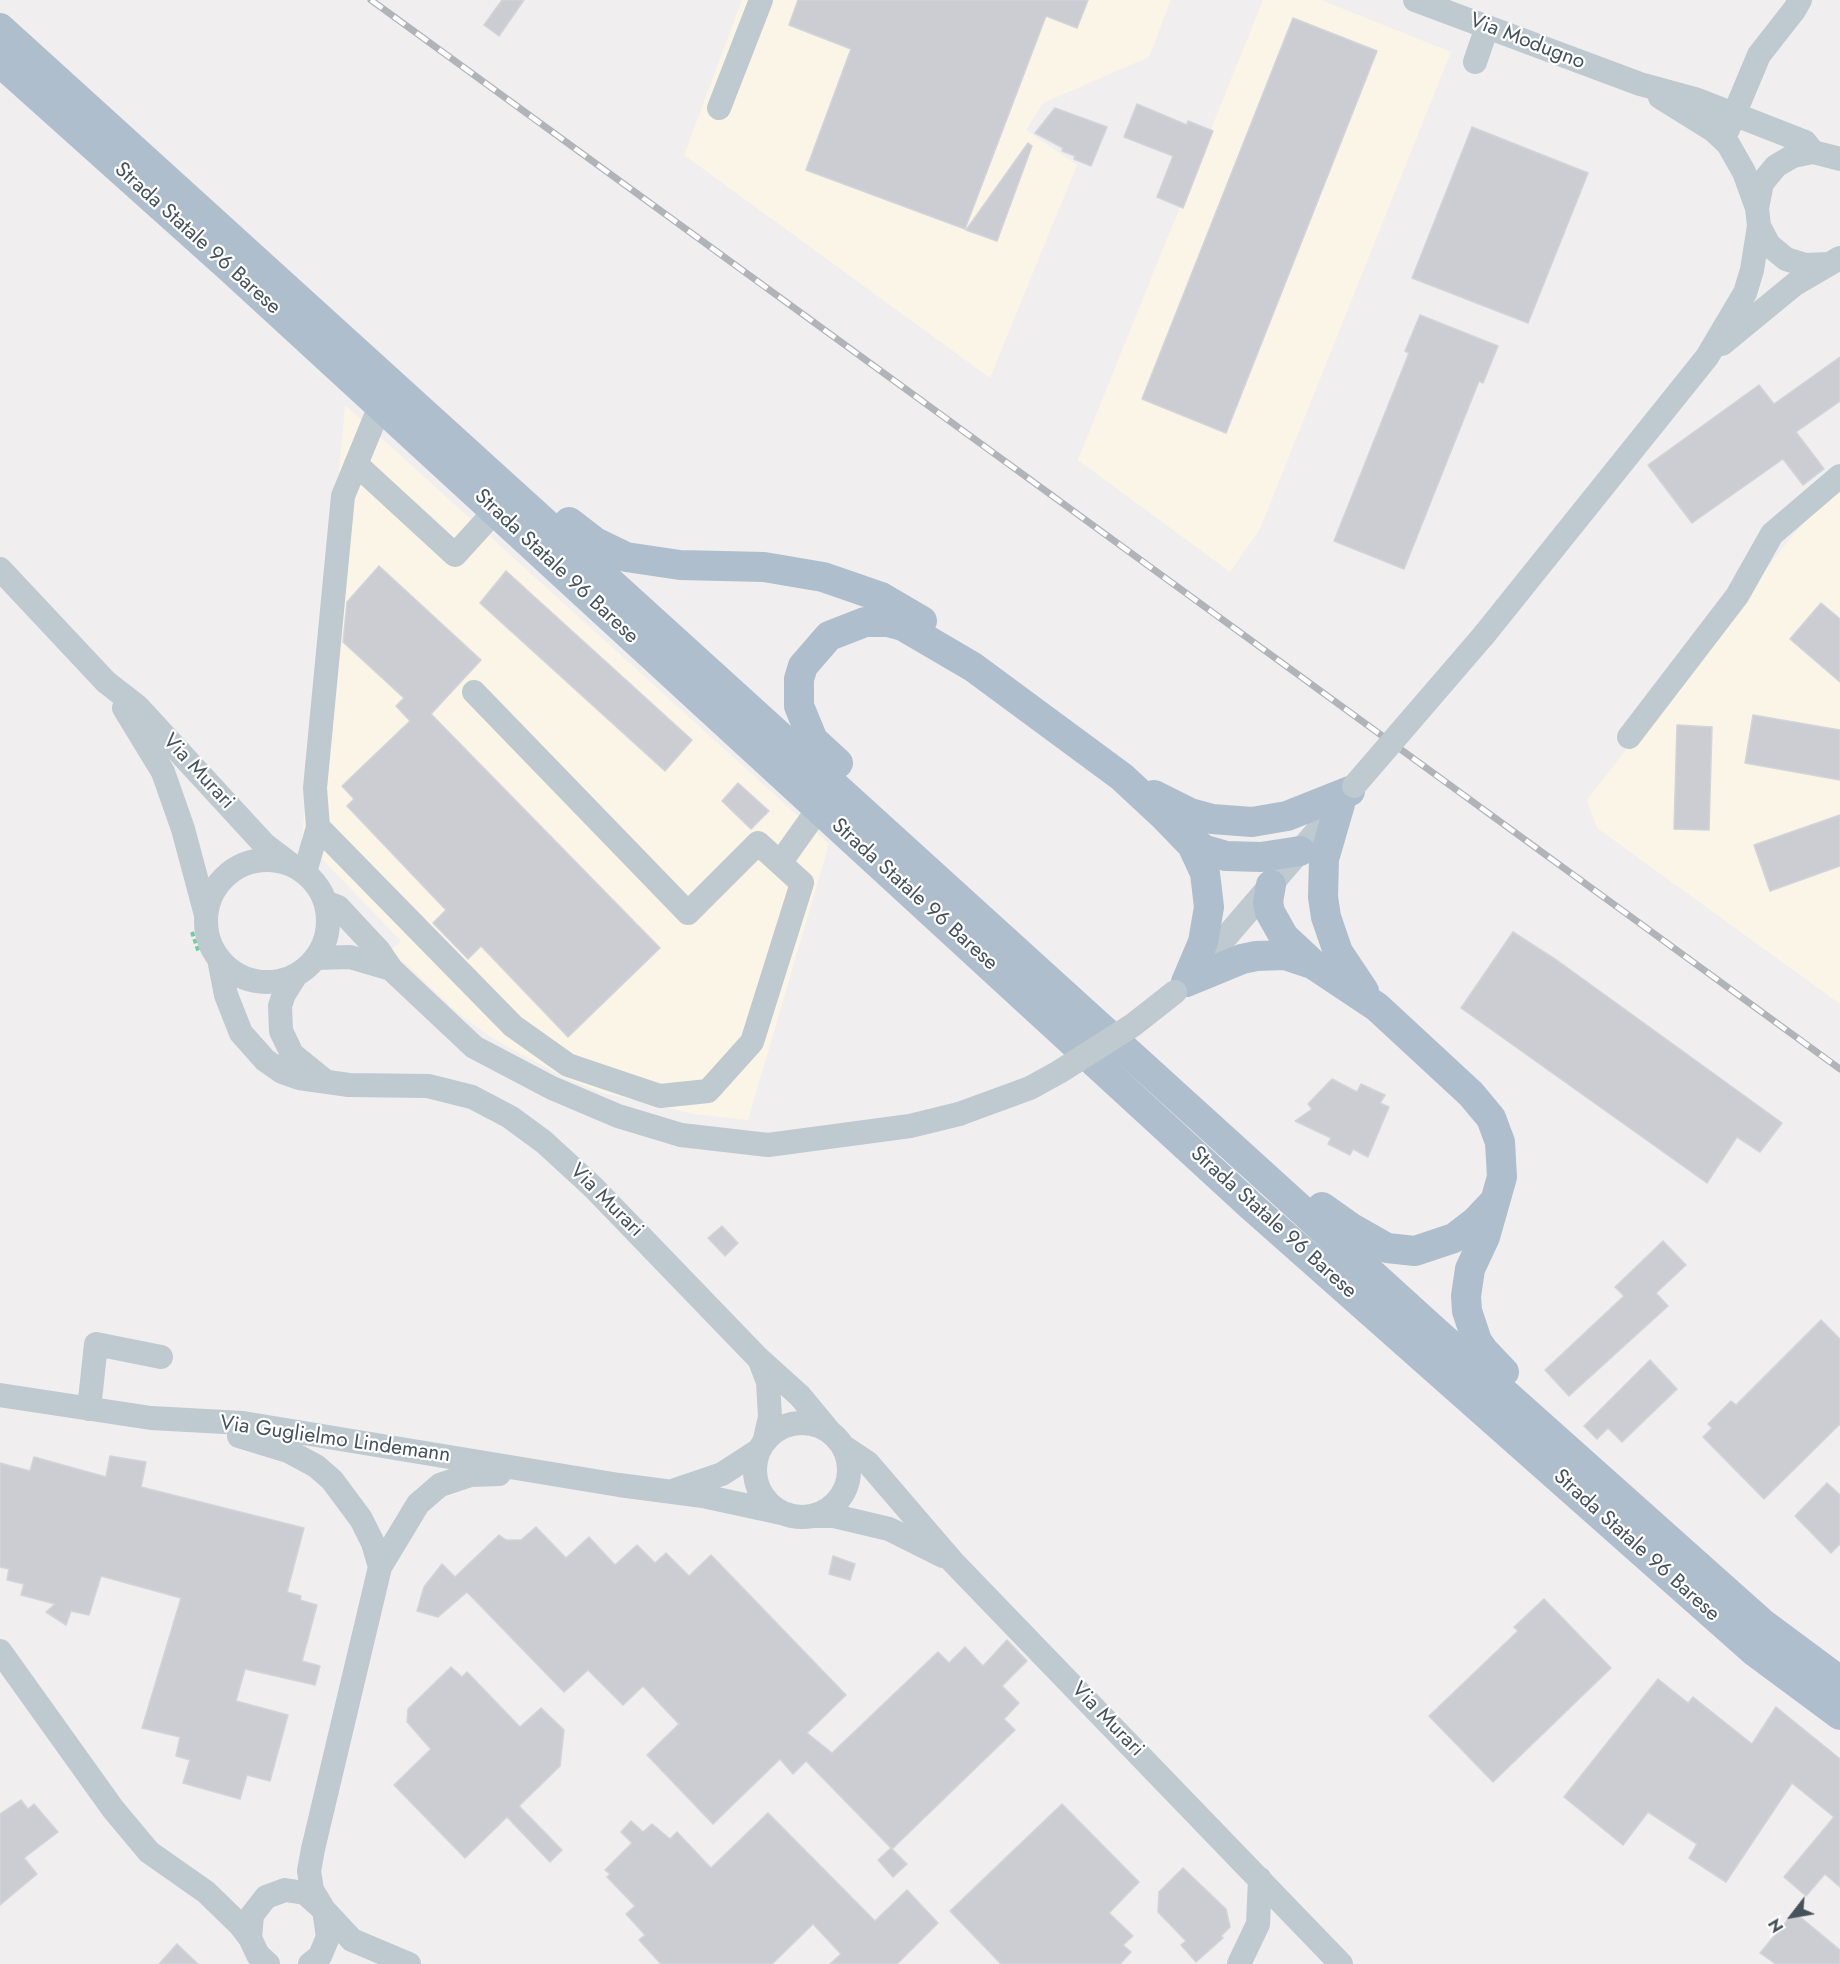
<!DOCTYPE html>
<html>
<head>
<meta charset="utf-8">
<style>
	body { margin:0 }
	#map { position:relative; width:1840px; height:1964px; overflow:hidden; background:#f0eeee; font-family:Jost,sans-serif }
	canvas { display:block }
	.north { position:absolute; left:1762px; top:1886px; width:60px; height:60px; -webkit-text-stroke:4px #fff; paint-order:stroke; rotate:239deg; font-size:16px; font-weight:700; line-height:24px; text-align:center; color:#46525b }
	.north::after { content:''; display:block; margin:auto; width:21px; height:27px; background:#46525b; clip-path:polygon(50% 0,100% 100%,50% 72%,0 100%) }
</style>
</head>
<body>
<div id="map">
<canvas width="1840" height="1964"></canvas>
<div class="north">N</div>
</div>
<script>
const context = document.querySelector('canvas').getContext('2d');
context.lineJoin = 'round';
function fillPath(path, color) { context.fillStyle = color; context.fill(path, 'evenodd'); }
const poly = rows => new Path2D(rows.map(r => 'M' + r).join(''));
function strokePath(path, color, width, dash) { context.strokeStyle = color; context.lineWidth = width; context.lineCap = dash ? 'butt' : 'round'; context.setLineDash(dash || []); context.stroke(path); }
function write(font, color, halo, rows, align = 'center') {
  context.font = font + ' Jost,sans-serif'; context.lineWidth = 4.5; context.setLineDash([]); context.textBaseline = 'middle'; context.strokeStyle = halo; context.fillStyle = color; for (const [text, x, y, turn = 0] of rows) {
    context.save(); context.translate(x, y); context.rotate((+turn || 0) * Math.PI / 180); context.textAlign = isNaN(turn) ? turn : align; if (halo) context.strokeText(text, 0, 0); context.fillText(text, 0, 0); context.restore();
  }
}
fillPath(poly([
	[742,0,1171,0,1149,57,1043,103,1026,130,1077,165,990,378,684,155],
	[1263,0,1321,0,1451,52,1260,529,1230,572,1078,460],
	[345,405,829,844,748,1120,694,1114,603,1093,565,1078,492,1038,459,1014,391,950,401,941,302,838,322,617,326,616],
	[1840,484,1840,1004,1597,828,1587,800,1792,536]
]), '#fbf5e7');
const building = poly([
	[502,0,524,0,499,36,484,25,502,0],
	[798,0,1088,0,1077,28,1046,16,965,229,806,170,851,49,789,25,798,0],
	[1293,18,1377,51,1226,433,1142,399,1293,18],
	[1137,104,1187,125,1188,121,1213,131,1183,208,1157,197,1173,156,1124,137,1137,104],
	[1055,108,1107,127,1091,166,1074,159,1075,156,1062,151,1063,148,1035,133,1055,108],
	[1472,127,1588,173,1528,323,1412,278,1472,127],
	[1028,143,1032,146,997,241,966,230,1028,143],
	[1420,315,1498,346,1483,383,1479,381,1404,569,1334,541,1409,353,1405,351,1420,315],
	[1840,357,1840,401,1796,432,1824,469,1803,485,1783,459,1692,523,1648,465,1759,385,1774,404,1840,357],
	[379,566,481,660,431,714,660,948,568,1037,481,946,468,959,433,923,446,910,347,806,354,799,342,786,410,721,396,706,404,698,343,642,347,602,379,566],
	[506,571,692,740,665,771,480,603,506,571],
	[1821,603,1840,619,1840,682,1790,639,1821,603],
	[1753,715,1840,730,1840,780,1745,763,1753,715],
	[1677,725,1712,727,1709,830,1674,829,1677,725],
	[738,783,769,811,751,829,722,801,738,783],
	[1840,815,1840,866,1770,891,1754,845,1840,815],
	[1513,932,1558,961,1782,1123,1760,1152,1737,1137,1707,1183,1461,1008,1513,932],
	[1332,1079,1357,1092,1361,1084,1385,1095,1380,1103,1389,1107,1368,1157,1353,1149,1350,1155,1328,1144,1331,1138,1295,1121,1312,1109,1308,1104,1332,1079],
	[722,1226,738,1243,725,1256,708,1238,722,1226],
	[1663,1241,1686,1265,1656,1293,1668,1306,1569,1396,1545,1370,1624,1296,1615,1287,1663,1241],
	[1821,1320,1840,1339,1840,1424,1764,1499,1703,1437,1712,1428,1708,1424,1731,1401,1736,1405,1821,1320],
	[1650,1360,1677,1389,1622,1442,1608,1428,1597,1439,1584,1426,1650,1360],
	[110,1456,146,1462,141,1487,304,1528,287,1592,301,1596,300,1600,317,1605,302,1661,320,1666,315,1685,245,1669,236,1701,288,1715,270,1781,247,1775,240,1799,183,1783,190,1760,176,1756,180,1737,142,1728,181,1598,101,1576,89,1615,71,1611,66,1625,46,1612,55,1604,21,1595,24,1584,7,1580,9,1569,0,1567,0,1463,30,1471,34,1457,106,1477,110,1456],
	[1827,1483,1840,1495,1840,1544,1831,1553,1795,1516,1827,1483],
	[536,1527,566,1558,589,1537,615,1565,637,1545,655,1563,666,1553,689,1576,711,1555,846,1695,807,1733,832,1753,938,1652,949,1663,965,1647,983,1666,1007,1640,1027,1661,1002,1686,1019,1703,1004,1719,1015,1730,892,1849,806,1761,793,1774,780,1759,713,1824,647,1755,679,1724,643,1686,623,1705,588,1670,564,1692,467,1592,438,1617,417,1611,424,1587,442,1564,455,1577,499,1535,506,1540,521,1540,536,1527],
	[833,1556,855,1564,850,1580,829,1574,833,1556],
	[1544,1599,1611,1668,1493,1782,1429,1716,1518,1631,1514,1627,1544,1599],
	[451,1667,462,1677,467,1672,520,1727,541,1708,564,1730,560,1766,519,1806,562,1850,550,1862,507,1817,465,1858,394,1785,431,1749,407,1722,408,1709,451,1667],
	[1658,1679,1688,1703,1693,1697,1752,1744,1776,1707,1840,1759,1840,1887,1825,1874,1806,1896,1784,1877,1834,1817,1792,1783,1726,1882,1689,1858,1697,1844,1648,1812,1623,1845,1564,1797,1658,1679],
	[21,1800,28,1809,34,1804,58,1832,24,1858,37,1874,0,1905,0,1814,21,1800],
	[1062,1804,1139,1882,1109,1913,1133,1936,1123,1945,1131,1952,1120,1964,1001,1964,950,1911,1062,1804],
	[768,1813,875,1921,907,1890,938,1923,897,1964,830,1964,841,1954,813,1924,772,1964,661,1964,639,1940,645,1935,626,1914,635,1906,607,1877,610,1874,605,1870,632,1843,621,1832,631,1821,643,1832,652,1824,670,1839,677,1832,711,1868,768,1813],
	[891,1848,907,1864,893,1877,878,1860,891,1848],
	[1183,1868,1226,1909,1230,1927,1221,1936,1223,1938,1196,1962,1181,1945,1186,1941,1158,1912,1159,1892,1183,1868],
	[1794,1912,1840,1950,1840,1964,1776,1964,1760,1953,1794,1912],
	[177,1944,198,1964,159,1964,177,1944]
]);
fillPath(building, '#cbcdd3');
strokePath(building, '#d2d4d9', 1.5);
strokePath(poly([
	[192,932,199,953]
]), '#75cc9e', 4, [4.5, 3]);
strokePath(poly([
	[1415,0,1640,84,1695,99,1805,142,1813,152],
	[1475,62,1487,27],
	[1660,97,1713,130,1728,144,1744,172,1757,208],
	[719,108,761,0],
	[1728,129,1759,55,1795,9,1800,0],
	[1759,226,1769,245,1786,259,1805,265,1829,264],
	[1722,344,1795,284,1840,258],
	[356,464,455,555,495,511],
	[0,569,106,682,137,706,264,844,289,863],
	[1484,635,1707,357,1745,293,1752,270,1759,226,1757,208,1762,183,1776,166,1793,156,1813,152,1840,159],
	[124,708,163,772,183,829,206,915],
	[1629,737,1737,596,1772,534,1840,476],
	[318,827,315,788,343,496,380,406],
	'206 921a61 61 0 1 1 122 0a61 61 0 1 1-122 0Z',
	[780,863,819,808],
	[305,872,318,827,513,1026,568,1065,660,1096,708,1091,752,1042,802,883,758,843,688,913,474,692],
	[325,902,338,907,379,951,391,969,474,1047,552,1088,618,1116,681,1135,768,1145,910,1126,959,1114],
	[316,958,350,957,391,969],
	[219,959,226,995,241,1033,265,1060,282,1072,299,1078,349,1085,428,1086,472,1097,510,1117,544,1142,593,1187,759,1359,800,1396,829,1431],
	[1195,973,1336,809],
	[296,975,284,994,280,1006,281,1031,292,1054,324,1080],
	[760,1361,768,1382,770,1417,765,1439],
	[0,1395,151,1418,243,1423,619,1485,703,1496,786,1514],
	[89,1409,96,1344,161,1357],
	'755 1470a47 47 0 1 1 94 0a47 47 0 1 1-94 0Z',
	[239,1436,288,1451,316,1466,332,1480,361,1519,373,1543,380,1567],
	[844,1447,868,1463,953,1562,1341,1964],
	[675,1490,722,1474,759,1450],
	[813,1516,834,1516,889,1529,943,1556],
	[0,1651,113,1809,149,1852,206,1892,240,1925,250,1938],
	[268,1964,258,1955,250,1938,252,1915,266,1897,285,1890,305,1893,324,1910,328,1937,320,1956,310,1964],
	[409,1964,352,1940,324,1910,312,1890,309,1871,313,1849,380,1567,418,1504,440,1485,470,1475,499,1474],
	[1239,1964,1258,1924,1260,1879]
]), '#bec9d0', 24);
strokePath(poly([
	[0,28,1435,1331,1762,1623,1840,1681],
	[0,62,230,268,1250,1205,1755,1652,1840,1715],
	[569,522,595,542,626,557,680,565,764,567,823,577,881,597,922,621],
	[838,763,813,740,799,706,799,679,803,666,829,636,865,622,888,622,903,626,973,667,1122,777,1165,817,1192,845,1205,873,1209,907,1203,942,1186,982],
	[1154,795,1190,813,1212,819,1252,822,1287,816,1350,791],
	[1340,804,1324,859,1323,897,1326,917,1338,952,1364,991],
	[1185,836,1205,850,1226,856,1261,857,1300,851],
	[1271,885,1268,902,1270,912,1284,937,1314,965,1377,1007,1471,1094,1491,1118,1500,1142,1502,1177,1485,1237,1470,1269,1466,1296,1467,1311,1477,1341,1484,1351,1504,1372],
	[1186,982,1242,959,1256,956,1285,955,1312,964],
	[1322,1207,1350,1227,1387,1248,1415,1251,1454,1238,1476,1221,1494,1202]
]), '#aebecd', 30);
const rail = poly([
	[371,0,1840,1069]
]);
strokePath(rail, '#b0b3b8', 7);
strokePath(rail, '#fff', 4.5, [14]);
strokePath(poly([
	[1354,786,1484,635],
	[959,1114,1030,1088,1059,1072,1133,1025,1175,992]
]), '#bec9d0', 24);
write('21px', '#46525b', '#fff', [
	["Via Modugno",1527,42,21],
	["Strada Statale 96 Barese",197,239,42],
	["Strada Statale 96 Barese",556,567,43],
	["Via Murari",198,772,47],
	["Strada Statale 96 Barese",914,895,42],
	["Via Murari",606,1201,45],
	["Strada Statale 96 Barese",1273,1223,42],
	["Via Guglielmo Lindemann",335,1440,8],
	["Strada Statale 96 Barese",1636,1546,42],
	["Via Murari",1107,1720,46]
]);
</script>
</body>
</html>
